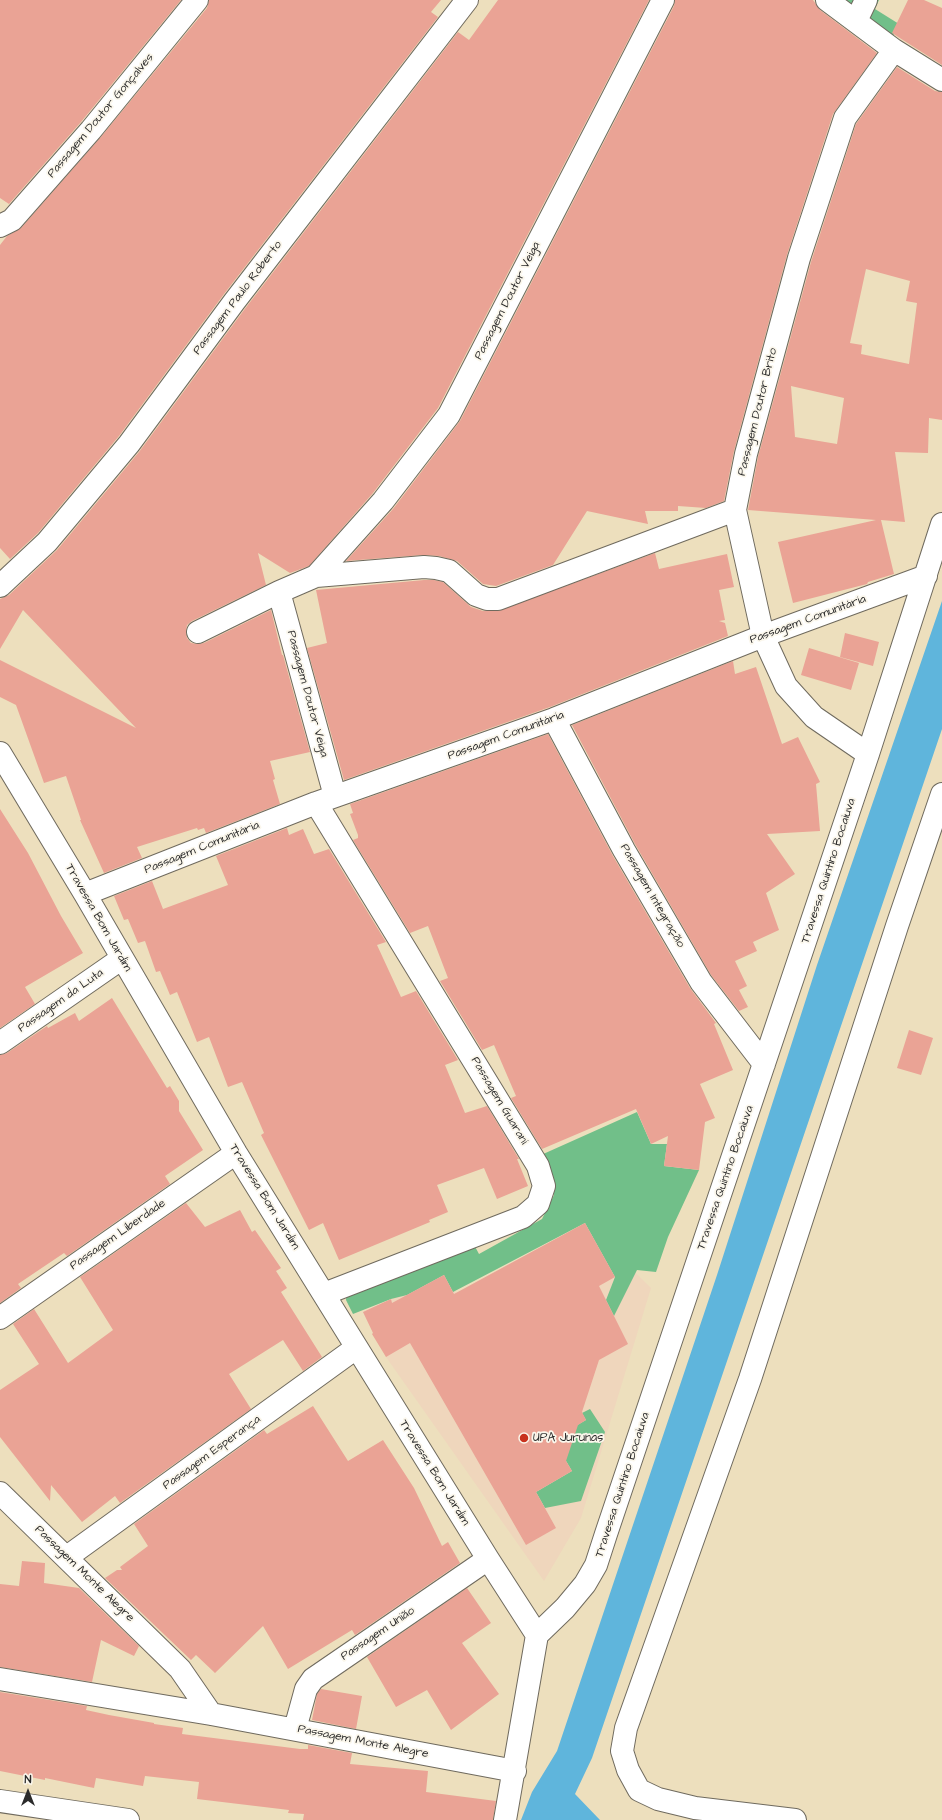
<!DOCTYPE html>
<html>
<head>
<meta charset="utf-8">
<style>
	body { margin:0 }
	#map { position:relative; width:942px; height:1820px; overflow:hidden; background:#eddfbd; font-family:"Architects Daughter",sans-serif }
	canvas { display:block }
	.north { position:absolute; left:8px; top:1772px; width:40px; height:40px; -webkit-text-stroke:3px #fbf7ec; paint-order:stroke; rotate:0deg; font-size:11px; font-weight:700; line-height:16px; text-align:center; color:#2b2b2b }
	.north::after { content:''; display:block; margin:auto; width:14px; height:18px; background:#2b2b2b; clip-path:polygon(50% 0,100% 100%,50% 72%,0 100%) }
</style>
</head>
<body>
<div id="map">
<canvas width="942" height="1820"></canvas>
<div class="north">N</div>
</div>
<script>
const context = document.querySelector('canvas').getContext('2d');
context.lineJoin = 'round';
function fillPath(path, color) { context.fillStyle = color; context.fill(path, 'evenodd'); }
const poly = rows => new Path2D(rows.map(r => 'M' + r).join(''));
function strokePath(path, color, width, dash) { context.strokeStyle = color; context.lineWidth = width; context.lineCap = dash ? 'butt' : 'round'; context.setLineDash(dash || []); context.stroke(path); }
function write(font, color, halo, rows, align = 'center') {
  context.font = font + ' "Architects Daughter",sans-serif'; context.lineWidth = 3.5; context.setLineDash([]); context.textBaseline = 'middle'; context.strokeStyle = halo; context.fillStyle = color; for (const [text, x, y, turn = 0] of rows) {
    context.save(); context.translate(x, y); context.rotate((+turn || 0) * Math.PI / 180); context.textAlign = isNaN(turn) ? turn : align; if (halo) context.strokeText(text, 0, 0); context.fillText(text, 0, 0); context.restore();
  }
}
fillPath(poly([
	[585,1223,651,1288,581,1518,544,1581,386,1357,363,1312,444,1275,459,1296]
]), '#efd6bc');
fillPath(poly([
	[837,0,879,0,875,9,899,24,891,40],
	[637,1112,651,1144,667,1144,664,1166,699,1170,668,1237,656,1272,637,1270,614,1316,606,1300,615,1277,585,1223,453,1292,444,1275,407,1295,391,1299,353,1314,346,1300,347,1290,472,1241,479,1254,542,1219,554,1195,549,1174,541,1155],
	[590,1409,605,1432,581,1501,545,1508,536,1492,572,1471,553,1439,586,1420,582,1413]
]), '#71bf89');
fillPath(poly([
	[942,601,942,729,592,1758,575,1794,600,1820,521,1820,532,1792,557,1751,717,1275,817,965]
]), '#5fb5dc');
fillPath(poly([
	[0,0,181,0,81,122,9,204,0,198],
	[209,0,441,0,431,12,438,17,224,294,119,436,38,533,10,559,0,548,0,245,7,236,21,228,100,138,207,8],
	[498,0,649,0,438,408,373,493,309,566,290,573,258,553,266,585,192,621,187,625,186,632,187,638,191,643,198,644,204,643,271,610,282,655,283,655,310,752,270,761,275,779,273,780,280,804,206,833,204,828,198,830,197,828,137,847,142,858,104,873,80,820,81,820,66,776,44,783,16,705,0,697,0,660,136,728,23,610,0,649,0,599,9,595,57,550,139,452,244,310,458,32,469,40],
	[675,0,813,0,820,10,877,53,833,114,787,255,734,451,724,501,706,508,678,506,678,511,645,511,648,524,587,511,553,565,496,586,483,584,457,561,439,556,423,555,346,561,393,509,460,421,674,6],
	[908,0,924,0,942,8,942,65,892,33],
	[897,67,935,91,942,92,942,420,929,418,928,453,895,452,905,522,881,520,894,574,868,582,867,584,793,603,778,542,876,520,748,510,758,457,811,262,856,124],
	[866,269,910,281,906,301,917,303,909,364,861,354,862,345,850,343],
	[791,386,844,398,837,444,795,437],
	[655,553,659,569,727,554,734,587,719,590,725,620,719,621,725,623,728,636,550,707,344,780,307,648,327,643,316,590,424,580,434,580,443,582,471,607,483,611,498,611],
	[845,633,879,642,873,666,840,657],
	[809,648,859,663,851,690,801,675],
	[733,661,735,674,756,667,782,744,798,737,820,782,816,784,820,831,767,834,795,874,766,893,779,930,753,942,757,951,735,961,747,986,739,990,748,1007,739,1011,711,975,635,844,572,725],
	[548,734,613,856,690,988,716,1023,714,1024,733,1070,700,1084,715,1118,705,1122,699,1170,664,1166,668,1136,651,1144,636,1109,542,1149,511,1098,516,1096,494,1045,482,1050,440,981,448,978,428,926,410,933,353,840,358,838,358,835,350,814,353,813,350,804],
	[0,809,28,853,61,916,83,953,25,987,35,1004,0,1028],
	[287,828,289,835,303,829,314,854,329,849,386,942,377,945,401,997,416,991,458,1060,445,1065,465,1113,487,1106,519,1159,517,1159,528,1186,497,1199,484,1168,437,1185,448,1212,429,1220,430,1222,339,1260,323,1223,309,1230,261,1135,264,1133,242,1082,228,1087,209,1037,197,1042,177,992,170,995,160,971,156,972,145,941,138,943,128,919,124,920,114,896,152,881,163,909,228,885,216,856],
	[112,998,167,1088,170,1086,179,1101,179,1111,203,1150,165,1176,170,1184,67,1256,64,1253,18,1284,21,1288,0,1303,0,1055,7,1053,47,1026,48,1028,75,1013,79,1021],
	[909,1030,933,1038,921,1075,897,1068],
	[186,1203,205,1227,240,1210,252,1232,255,1230,281,1268,276,1271,287,1288,281,1292,322,1357,303,1371,283,1340,229,1374,251,1409,120,1503,115,1496,82,1522,51,1485,50,1501,0,1437,0,1390,39,1364,13,1324,34,1309,68,1363,113,1330,80,1277],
	[585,1223,615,1277,599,1286,628,1344,599,1360,582,1412,586,1420,578,1425,566,1461,572,1471,536,1492,556,1528,526,1545,410,1343,386,1357,372,1334,373,1333,363,1312,391,1299,392,1303,444,1275,454,1294],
	[313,1406,348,1461,383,1440,414,1488,442,1546,448,1542,460,1563,355,1635,352,1630,288,1669,263,1626,215,1673,196,1655,191,1660,105,1578,117,1570,122,1570,120,1567,148,1546,134,1524,264,1430,267,1434],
	[22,1561,45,1563,44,1583,79,1588,139,1646,134,1656,101,1640,92,1682,0,1667,0,1584,19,1586],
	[467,1588,491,1623,462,1643,499,1694,451,1730,427,1690,396,1707,367,1657],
	[321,1689,362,1696,356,1729,312,1720,317,1694],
	[0,1692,87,1706,86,1710,109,1715,154,1723,154,1724,183,1728,182,1734,300,1749,308,1749,308,1745,352,1753,350,1764,428,1771,426,1792,496,1801,493,1820,303,1820,304,1814,288,1813,289,1810,197,1799,199,1782,145,1776,143,1786,96,1778,94,1788,45,1778,45,1780,0,1771]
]), '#eaa395');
const minor = poly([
	[827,0,894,50,942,80],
	[856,21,866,0],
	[0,226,12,220,91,130,197,0],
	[316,576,383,501,449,415,663,0],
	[0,586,47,542,129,444,234,302,467,0],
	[279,592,335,796],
	[198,632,279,592,316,576,424,567,436,568,449,571,476,595,487,599,498,599,735,510],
	[554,719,624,850,701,982,764,1064],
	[0,753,85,894,236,1153,488,1559,537,1635],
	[868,754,814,717,786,686,763,636,735,510,746,454,799,258,845,118,894,50],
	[316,803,538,1166,544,1186,538,1204,523,1217,324,1294],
	[85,894,316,803,554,719,763,636,926,576],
	[0,1043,121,959],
	[0,1318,236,1153],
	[0,1493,180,1669,211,1714],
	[67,1557,356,1348],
	[0,1679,211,1714,515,1771],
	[295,1729,306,1689,313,1679,488,1559],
	[0,1801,128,1820],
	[505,1820,537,1635,565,1608,585,1584,596,1565,606,1534,868,754,942,524],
	[795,1820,695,1808,658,1799,639,1790,628,1770,622,1751,626,1728,750,1379,897,926,942,794]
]);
strokePath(minor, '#6f6a5e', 24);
strokePath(minor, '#fff', 22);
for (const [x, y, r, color] of [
	[524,1438,5,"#c8321e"]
]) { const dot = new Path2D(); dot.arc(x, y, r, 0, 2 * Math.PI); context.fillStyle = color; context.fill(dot); strokePath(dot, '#fbf7ec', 1.5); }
write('12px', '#2b2b2b', '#fbf7ec', [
	["Passagem Doutor Gonçalves",101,116,-50],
	["Passagem Paulo Roberto",238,298,-53],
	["Passagem Doutor Veiga",508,301,-63],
	["Passagem Doutor Brito",758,412,-76],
	["Passagem Comunitária",808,620,-20],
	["Passagem Doutor Veiga",307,694,75],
	["Passagem Comunitária",506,736,-20],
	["Passagem Comunitária",202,848,-22],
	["Travessa Quintino Bocaiuva",829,871,-72],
	["Passagem Integração",652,896,60],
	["Travessa Bom Jardim",98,918,60],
	["Passagem da Luta",61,1001,-35],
	["Passagem Guarani",499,1101,59],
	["Travessa Quintino Bocaiuva",726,1178,-71],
	["Travessa Bom Jardim",264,1197,58],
	["Passagem Liberdade",118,1235,-35],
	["Passagem Esperança",212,1453,-36],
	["Travessa Bom Jardim",434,1473,58],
	["Travessa Quintino Bocaiuva",623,1485,-72],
	["Passagem Monte Alegre",84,1574,44],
	["Passagem União",378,1634,-34],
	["Passagem Monte Alegre",363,1742,11]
]);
write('12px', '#2b2b2b', '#fbf7ec', [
	["UPA Jurunas",533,1438]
], 'left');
</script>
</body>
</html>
